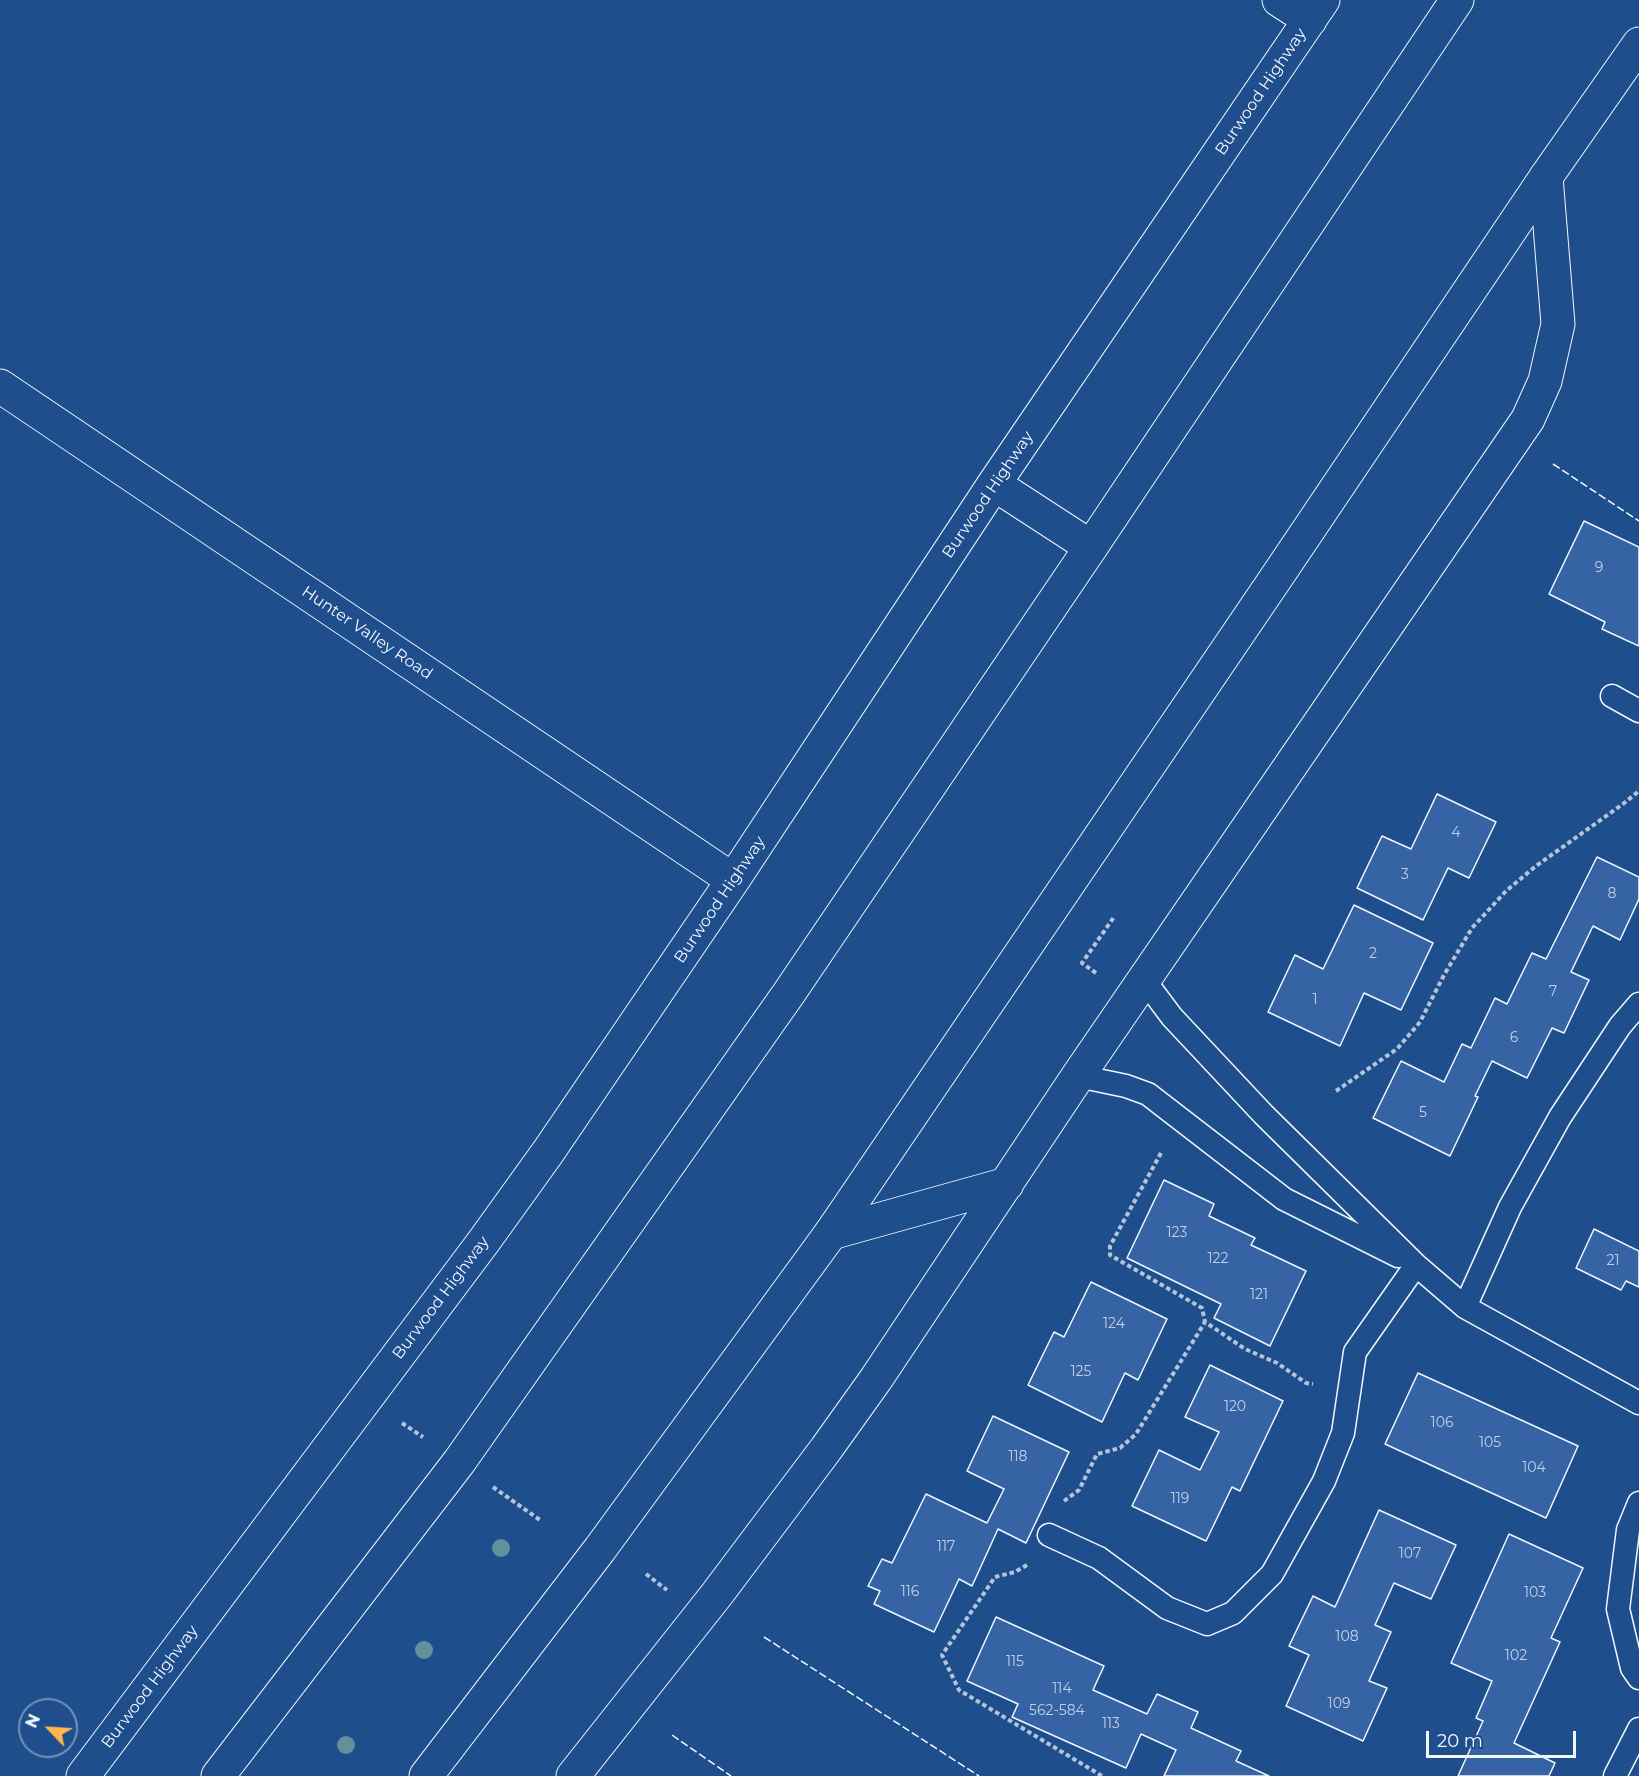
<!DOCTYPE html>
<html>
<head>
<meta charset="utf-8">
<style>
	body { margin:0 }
	#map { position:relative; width:1639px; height:1776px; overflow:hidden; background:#1f4e8c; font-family:Montserrat,sans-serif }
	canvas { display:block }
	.north { position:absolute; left:18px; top:1698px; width:60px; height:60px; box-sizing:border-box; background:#1f4e8c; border:2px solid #7391ba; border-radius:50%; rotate:295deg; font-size:16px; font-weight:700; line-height:24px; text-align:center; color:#f2f6ff }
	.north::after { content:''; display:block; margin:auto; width:21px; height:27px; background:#ffb74d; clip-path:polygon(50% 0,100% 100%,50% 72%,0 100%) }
	.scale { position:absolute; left:1426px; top:1731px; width:150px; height:27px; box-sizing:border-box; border:3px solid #f2f6ff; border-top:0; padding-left:8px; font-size:18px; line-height:21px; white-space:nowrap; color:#f2f6ff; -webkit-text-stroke:4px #1f4e8c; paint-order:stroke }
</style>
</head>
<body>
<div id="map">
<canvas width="1639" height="1776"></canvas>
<div class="north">N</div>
<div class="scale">20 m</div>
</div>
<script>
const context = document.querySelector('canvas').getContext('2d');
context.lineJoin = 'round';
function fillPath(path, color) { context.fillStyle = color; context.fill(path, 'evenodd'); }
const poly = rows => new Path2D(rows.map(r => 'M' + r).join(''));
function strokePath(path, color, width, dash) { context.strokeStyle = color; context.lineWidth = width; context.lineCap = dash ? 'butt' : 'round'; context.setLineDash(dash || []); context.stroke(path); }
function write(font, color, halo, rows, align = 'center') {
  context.font = font + ' Montserrat,sans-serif'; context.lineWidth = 4.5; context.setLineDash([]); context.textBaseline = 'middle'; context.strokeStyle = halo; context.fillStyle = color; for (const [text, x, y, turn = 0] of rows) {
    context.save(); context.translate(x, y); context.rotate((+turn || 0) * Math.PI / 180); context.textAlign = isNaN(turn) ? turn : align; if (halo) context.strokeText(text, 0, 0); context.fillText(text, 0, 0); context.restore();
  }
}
const building = poly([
	[1584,521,1639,547,1639,646,1602,629,1605,622,1549,594,1584,521],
	[1437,794,1496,822,1469,878,1448,868,1423,920,1357,888,1382,836,1411,849,1437,794],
	[1597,857,1639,877,1639,899,1620,940,1593,926,1571,972,1589,980,1564,1033,1552,1028,1527,1078,1492,1061,1475,1096,1478,1097,1450,1156,1373,1118,1401,1061,1444,1082,1462,1044,1471,1048,1495,998,1507,1004,1532,953,1546,959,1597,857],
	[1354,905,1433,943,1401,1010,1364,993,1340,1046,1268,1012,1295,955,1323,969,1354,905],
	[1164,1180,1214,1204,1209,1216,1255,1238,1251,1245,1306,1271,1270,1346,1214,1318,1221,1304,1127,1258,1164,1180],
	[1594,1229,1639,1251,1639,1287,1626,1281,1621,1290,1576,1268,1594,1229],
	[1091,1282,1167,1319,1138,1380,1125,1373,1102,1422,1028,1385,1054,1332,1064,1337,1091,1282],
	[1210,1365,1283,1401,1240,1491,1232,1487,1206,1541,1132,1506,1159,1450,1200,1470,1219,1432,1185,1417,1210,1365],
	[1418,1373,1578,1446,1546,1518,1385,1444,1418,1373],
	[993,1416,1069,1452,1026,1543,998,1529,972,1586,959,1579,934,1632,874,1604,880,1591,868,1586,882,1559,892,1563,926,1494,987,1523,1004,1489,967,1471,993,1416],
	[1379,1510,1456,1545,1431,1599,1394,1583,1375,1625,1391,1632,1369,1681,1387,1688,1363,1741,1286,1706,1309,1655,1289,1646,1313,1596,1335,1607,1379,1510],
	[1509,1534,1583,1568,1551,1638,1560,1642,1514,1743,1555,1763,1549,1776,1458,1776,1483,1721,1476,1718,1492,1681,1451,1663,1509,1534],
	[996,1617,1104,1666,1093,1690,1147,1714,1157,1694,1198,1712,1191,1728,1241,1751,1236,1761,1269,1776,1164,1776,1176,1750,1141,1734,1126,1768,1012,1717,1018,1704,967,1681,996,1617]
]);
fillPath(building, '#3563a3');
strokePath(building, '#f2f6ff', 1.5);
const service = poly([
	[1612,696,1639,711],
	[1145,981,1172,1017,1264,1115,1416,1265,1465,1307,1639,1403],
	[1078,1076,1126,1086,1148,1094,1284,1199,1398,1256],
	[1465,1307,1510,1207,1560,1117,1620,1026,1639,1004],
	[1639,1503,1628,1530,1618,1609,1632,1668,1639,1678],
	[1049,1535,1099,1558,1167,1608,1207,1624,1233,1613,1272,1574,1324,1481,1343,1433,1355,1352,1416,1265],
	[1615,1776,1639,1729]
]);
const minor = poly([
	[1279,0,1310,20],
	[0,386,733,880],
	[994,484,1091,547],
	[831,1233,1007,1184],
	[83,1776,484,1241,548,1152,733,880,994,484,1323,0],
	[573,1776,717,1594,826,1449,876,1379,1078,1076,1528,419,1545,381,1558,324,1546,177]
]);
const trunk = poly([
	[218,1776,459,1462,789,993,1091,547,1457,0],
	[426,1776,600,1549,831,1233,1278,575,1546,177,1639,44]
]);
strokePath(service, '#f2f6ff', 25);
strokePath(minor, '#f2f6ff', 35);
strokePath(trunk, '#f2f6ff', 35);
strokePath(poly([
	[1096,973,1082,963,1114,917],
	[1336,1091,1397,1049,1420,1022,1444,975,1472,928,1506,891,1536,866,1623,804,1639,791],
	[1161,1153,1110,1246,1110,1255,1202,1308,1205,1322,1245,1349,1277,1363,1306,1383,1313,1384],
	[402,1423,423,1437],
	[493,1487,540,1520],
	[1064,1501,1079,1490,1097,1454,1120,1448,1136,1434,1205,1322],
	[1027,1565,1015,1572,995,1577,942,1655,959,1690,1102,1776],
	[646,1574,667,1590]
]), '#b3c4dc', 4, [4.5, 3]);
strokePath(service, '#1f4e8c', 22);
strokePath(minor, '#1f4e8c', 33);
strokePath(trunk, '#1f4e8c', 33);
strokePath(poly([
	[1553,464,1639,521],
	[764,1637,979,1776],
	[672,1735,731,1776]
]), '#f2f6ff', 1.5, [8, 3]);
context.fillStyle = '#61919a';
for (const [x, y] of [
	[501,1548],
	[424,1650],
	[346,1745]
]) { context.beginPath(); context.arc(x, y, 9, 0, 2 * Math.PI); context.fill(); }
write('14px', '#c3d1e8', null, [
	["9",1599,568],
	["4",1456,833],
	["3",1405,875],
	["8",1612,894],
	["2",1373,954],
	["7",1553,992],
	["1",1315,1000],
	["6",1514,1038],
	["5",1423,1113],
	["123",1177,1233],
	["122",1218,1259],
	["21",1613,1261],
	["121",1259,1295],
	["124",1114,1324],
	["125",1081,1372],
	["120",1235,1407],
	["106",1442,1423],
	["105",1490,1443],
	["118",1018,1457],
	["104",1534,1468],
	["119",1180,1499],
	["117",946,1547],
	["107",1410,1554],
	["116",910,1592],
	["103",1535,1593],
	["108",1347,1637],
	["102",1516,1656],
	["115",1015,1662],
	["114",1062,1689],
	["109",1339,1704],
	["562-584",1057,1711],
	["113",1111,1724]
]);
write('16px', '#f2f6ff', '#1f4e8c', [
	["Burwood Highway",1261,92,-56],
	["Burwood Highway",988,495,-56],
	["Hunter Valley Road",367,633,34],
	["Burwood Highway",720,900,-56],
	["Burwood Highway",441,1298,-53],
	["Burwood Highway",150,1687,-53]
]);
</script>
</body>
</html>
